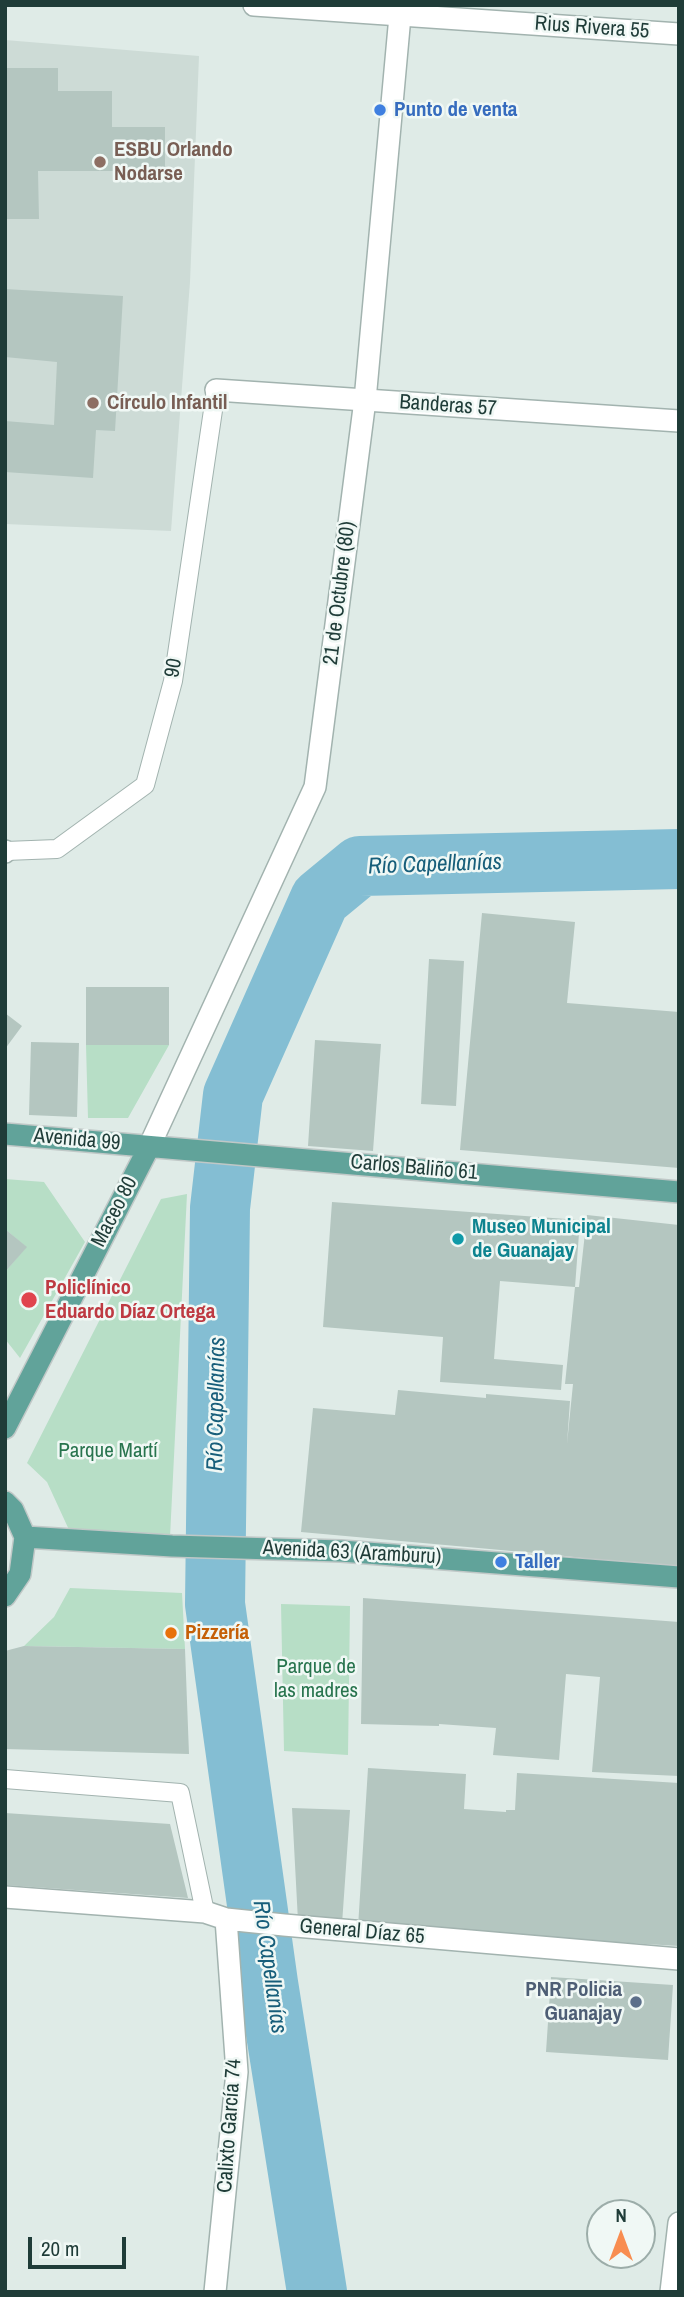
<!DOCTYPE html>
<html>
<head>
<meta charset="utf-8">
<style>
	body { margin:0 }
	#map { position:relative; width:684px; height:2297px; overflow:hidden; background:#dfebe7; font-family:"Archivo Narrow",sans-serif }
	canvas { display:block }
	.frame { position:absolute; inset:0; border:7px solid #1f3c38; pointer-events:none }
	.north { position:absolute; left:586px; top:2199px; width:70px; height:70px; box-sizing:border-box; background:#f0f8f5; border:2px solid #9cada9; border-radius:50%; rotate:0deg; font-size:19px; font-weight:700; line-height:28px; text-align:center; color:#1f3c38 }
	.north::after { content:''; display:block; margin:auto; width:24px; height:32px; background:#f88d50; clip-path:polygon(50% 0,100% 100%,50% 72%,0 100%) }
	.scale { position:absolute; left:28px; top:2237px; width:98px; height:32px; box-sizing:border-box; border:4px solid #1f3c38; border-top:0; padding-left:9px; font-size:21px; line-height:24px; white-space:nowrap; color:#1f3c38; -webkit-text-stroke:5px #f0f8f5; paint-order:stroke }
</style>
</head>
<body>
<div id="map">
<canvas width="684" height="2297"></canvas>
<div class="frame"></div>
<div class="north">N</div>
<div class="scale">20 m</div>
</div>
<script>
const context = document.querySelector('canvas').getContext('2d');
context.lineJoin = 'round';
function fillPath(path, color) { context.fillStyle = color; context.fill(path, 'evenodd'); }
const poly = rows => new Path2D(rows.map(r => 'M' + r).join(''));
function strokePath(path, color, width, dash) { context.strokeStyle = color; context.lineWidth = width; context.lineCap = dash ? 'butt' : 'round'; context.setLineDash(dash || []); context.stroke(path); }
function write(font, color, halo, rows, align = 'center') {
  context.font = font + ' "Archivo Narrow",sans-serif'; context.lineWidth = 5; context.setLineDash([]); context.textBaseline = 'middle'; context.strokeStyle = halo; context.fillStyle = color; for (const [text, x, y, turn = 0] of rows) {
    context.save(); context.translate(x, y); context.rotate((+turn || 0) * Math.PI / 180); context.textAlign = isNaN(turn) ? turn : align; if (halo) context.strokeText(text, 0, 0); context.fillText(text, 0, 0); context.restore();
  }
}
fillPath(poly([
	[5,40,199,56,190,282,171,531,5,524]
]), '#cddbd6');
fillPath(poly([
	[86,1045,169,1045,128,1118,88,1118],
	[5,1179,44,1182,85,1242,20,1358,5,1339,5,1272,26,1247,5,1229],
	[187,1194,170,1537,70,1532,47,1482,27,1463,161,1199],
	[70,1588,182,1593,185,1649,24,1646,54,1617],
	[281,1604,350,1606,348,1755,284,1751]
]), '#b7dec6');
strokePath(poly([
	[317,2292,268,1983,215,1604,220,1208,233,1095,320,899,360,866,679,859]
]), '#84bed3', 60);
fillPath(poly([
	[5,68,58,68,58,91,112,91,112,127,165,127,165,171,38,171,39,219,5,219],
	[5,289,123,296,115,431,96,430,93,478,5,472,5,421,54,425,57,362,5,357],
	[482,913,575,922,567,1003,679,1012,679,1168,460,1150],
	[429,959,464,961,456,1106,421,1104],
	[86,987,169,987,169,1045,86,1045],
	[5,1013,22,1026,5,1049],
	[315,1040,381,1044,373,1151,308,1146],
	[31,1042,79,1043,77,1117,29,1115],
	[332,1202,580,1220,575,1287,500,1281,494,1359,563,1365,561,1390,440,1382,443,1337,323,1327],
	[587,1215,679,1225,679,1569,556,1555,301,1532,313,1408,395,1415,398,1390,486,1398,486,1394,570,1401,567,1444,573,1384,565,1384,575,1287,579,1287],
	[5,1229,27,1247,5,1272],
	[363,1598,679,1622,679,1776,592,1772,600,1677,566,1674,559,1760,493,1755,496,1728,439,1724,439,1726,361,1724],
	[24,1646,185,1649,189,1754,5,1749,5,1651],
	[368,1768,466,1774,464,1809,506,1812,506,1810,515,1810,517,1773,679,1783,679,1946,358,1927],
	[292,1808,350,1810,342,1924,298,1921],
	[5,1813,170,1824,188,1898,5,1885],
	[551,1977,673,1985,668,2060,546,2052]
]), '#b4c6c0');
const service = poly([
	[6,851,57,849,145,785,173,681,216,390],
	[5,1779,180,1793,205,1912]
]);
const minor = poly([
	[254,5,679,34],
	[216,390,679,421],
	[5,851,5,852],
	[5,1897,205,1912,226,1919,284,1925,679,1959],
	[215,2292,237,2072,226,1919],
	[671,2292,679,2223]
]);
const tertiary = poly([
	[149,1147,315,787,365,400,401,5]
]);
const primary = poly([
	[5,1134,679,1192],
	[5,1428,149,1147],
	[5,1502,13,1510,25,1537,20,1574,5,1596],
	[25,1537,172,1546,341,1551,679,1577]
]);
strokePath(service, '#a2b3af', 20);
strokePath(minor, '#a2b3af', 24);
strokePath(tertiary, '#a2b3af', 24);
strokePath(primary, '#c0c8c7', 24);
strokePath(service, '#fff', 18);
strokePath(minor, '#fff', 21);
strokePath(tertiary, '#fff', 21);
strokePath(primary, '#61a39a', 21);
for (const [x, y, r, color] of [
	[380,110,7,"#3f7fe0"],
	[100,162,7,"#8d6e63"],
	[93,403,7,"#8d6e63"],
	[458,1239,7,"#0f9aa8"],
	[29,1300,9,"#e0444e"],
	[501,1562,7,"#3f7fe0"],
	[171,1633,7,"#e8710a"],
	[636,2002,7,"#5c6f8a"]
]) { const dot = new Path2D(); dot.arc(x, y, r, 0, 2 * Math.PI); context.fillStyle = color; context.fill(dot); strokePath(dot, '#f0f8f5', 2.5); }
write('21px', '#1f3c38', '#f0f8f5', [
	["Rius Rivera 55",592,28,4],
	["Banderas 57",448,406,4],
	["21 de Octubre (80)",340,593,-83],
	["90",174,668,-80],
	["Avenida 99",77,1140,5],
	["Carlos Baliño 61",414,1168,5],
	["Maceo 80",115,1212,-63],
	["Avenida 63 (Aramburu)",352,1553,3],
	["General Díaz 65",362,1932,5],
	["Calixto García 74",230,2126,-86]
]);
write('bold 21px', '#366cbe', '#f0f8f5', [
	["Punto de venta",394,110],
	["Taller",515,1562]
], 'left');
write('bold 21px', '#785e54', '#f0f8f5', [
	["ESBU Orlando",114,150],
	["Nodarse",114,174],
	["Círculo Infantil",107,403]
], 'left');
write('bold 21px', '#0d838f', '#f0f8f5', [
	["Museo Municipal",472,1227],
	["de Guanajay",472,1251]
], 'left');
write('bold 21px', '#be3a42', '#f0f8f5', [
	["Policlínico",45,1288],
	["Eduardo Díaz Ortega",45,1312]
], 'left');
write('21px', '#28744e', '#f0f8f5', [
	["Parque Martí",108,1451],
	["Parque de",316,1667],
	["las madres",316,1691]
]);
write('bold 21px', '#c56008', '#f0f8f5', [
	["Pizzería",185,1633]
], 'left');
write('bold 21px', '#4e5e75', '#f0f8f5', [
	["PNR Policia",622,1990],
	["Guanajay",622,2014]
], 'right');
write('italic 23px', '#175e7a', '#f0f8f5', [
	["Río Capellanías",435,865,-2],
	["Río Capellanías",217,1404,-89],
	["Río Capellanías",269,1967,82]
]);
</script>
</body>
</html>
